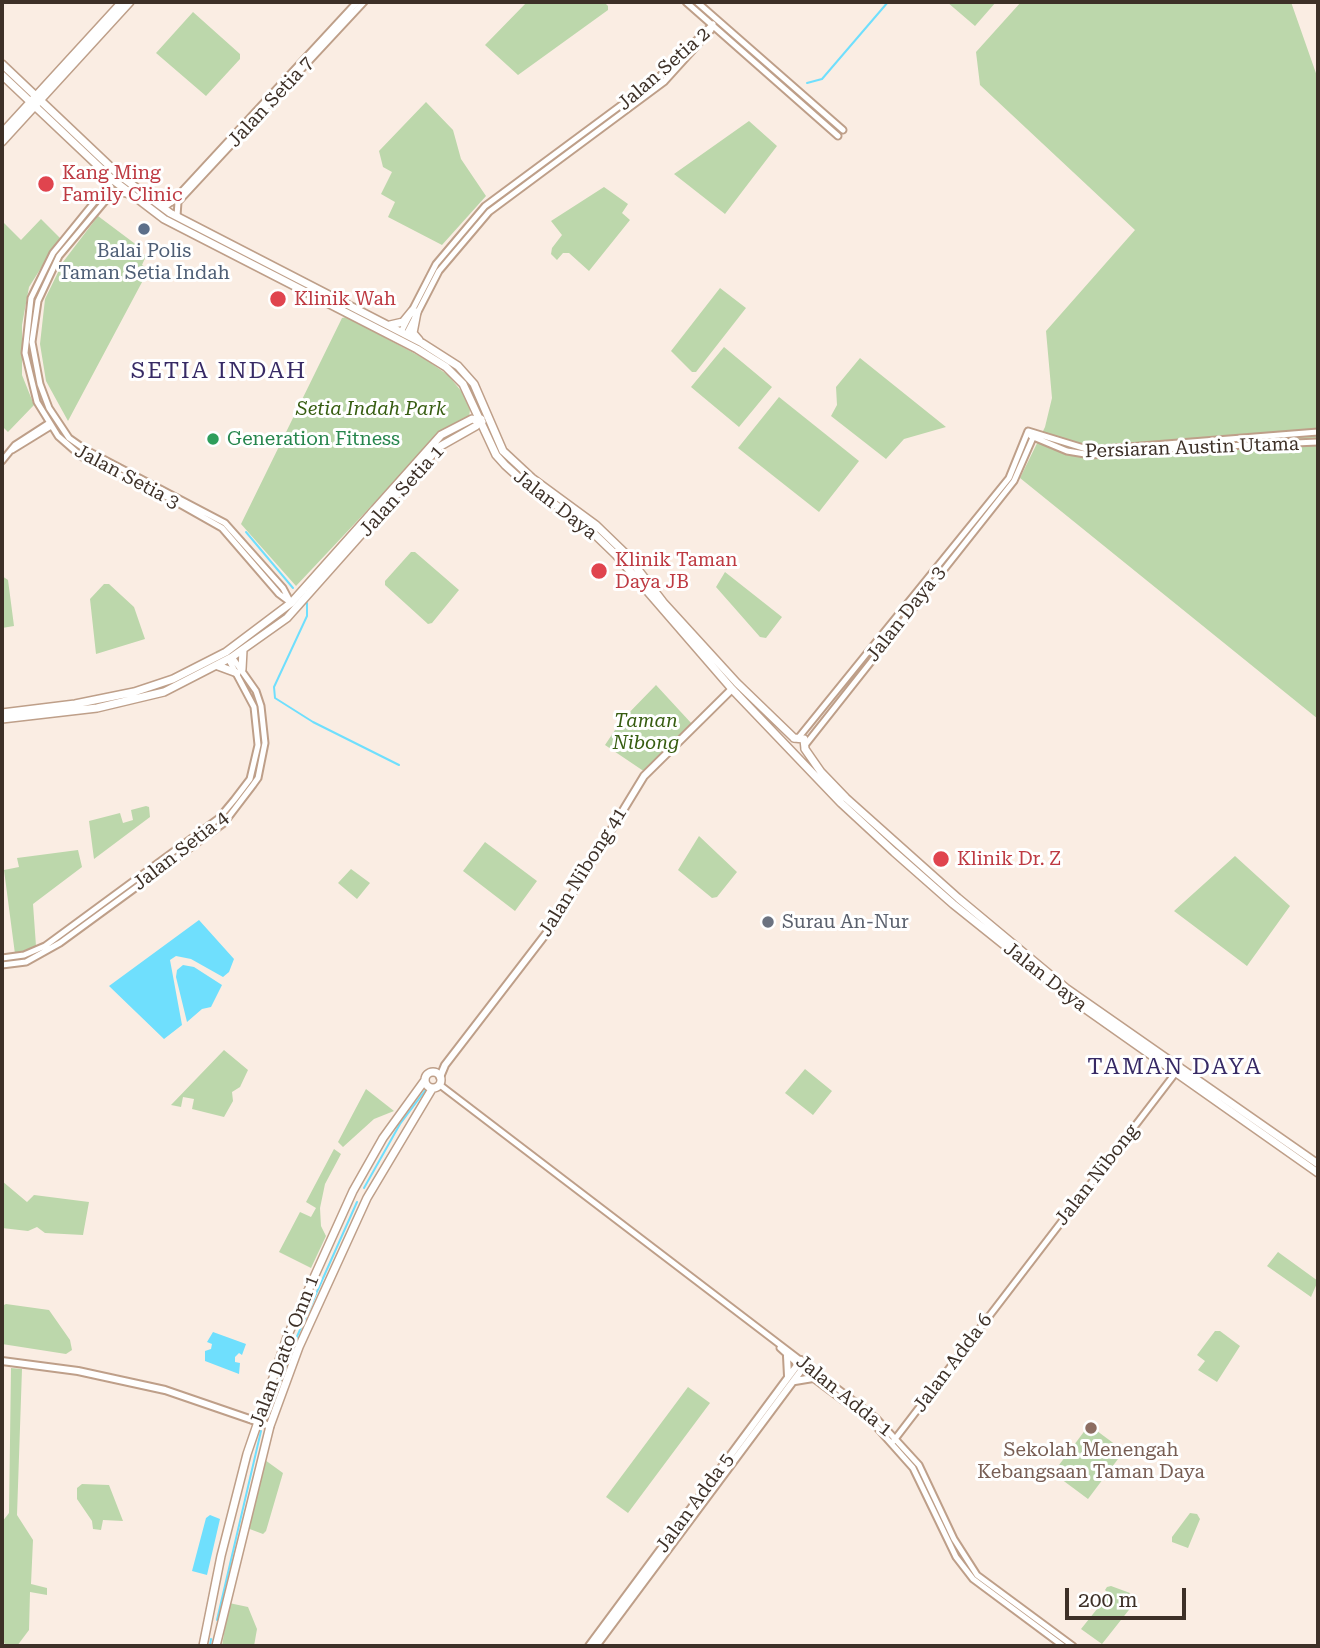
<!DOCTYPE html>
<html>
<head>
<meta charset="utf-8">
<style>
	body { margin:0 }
	#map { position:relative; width:1320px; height:1648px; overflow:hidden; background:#faede3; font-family:"Roboto Serif",serif }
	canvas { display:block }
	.frame { position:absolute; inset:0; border:4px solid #3d3027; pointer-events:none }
	.scale { position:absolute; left:1065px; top:1588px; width:121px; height:32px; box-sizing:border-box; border:4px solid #3d3027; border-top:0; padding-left:9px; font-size:21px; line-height:24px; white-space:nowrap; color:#3d3027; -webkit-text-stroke:5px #fff; paint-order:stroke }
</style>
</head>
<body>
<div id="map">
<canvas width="1320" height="1648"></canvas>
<div class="frame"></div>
<div class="scale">200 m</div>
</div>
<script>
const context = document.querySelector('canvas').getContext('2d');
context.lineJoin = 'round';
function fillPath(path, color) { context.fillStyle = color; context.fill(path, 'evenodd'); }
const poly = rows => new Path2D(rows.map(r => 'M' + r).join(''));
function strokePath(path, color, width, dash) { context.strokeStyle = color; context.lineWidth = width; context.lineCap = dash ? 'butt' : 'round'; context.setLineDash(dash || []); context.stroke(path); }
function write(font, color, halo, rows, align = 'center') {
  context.font = font + ' "Roboto Serif",serif'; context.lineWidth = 6; context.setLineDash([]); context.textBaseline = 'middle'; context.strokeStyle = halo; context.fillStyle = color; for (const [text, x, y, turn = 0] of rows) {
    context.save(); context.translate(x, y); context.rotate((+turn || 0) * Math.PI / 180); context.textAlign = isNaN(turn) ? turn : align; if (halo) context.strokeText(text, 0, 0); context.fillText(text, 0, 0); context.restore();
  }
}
fillPath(poly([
	[527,2,604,2,608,6,608,10,518,75,485,45],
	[947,2,996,2,975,26],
	[1021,2,1291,2,1318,79,1318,719,1020,478,1045,427,1052,398,1046,331,1135,230,980,85,976,52],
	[193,12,240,54,240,59,206,96,156,53],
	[426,102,453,130,461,159,486,196,442,245,388,217,395,202,381,194,392,172,383,167,379,151],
	[749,121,777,146,725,214,674,174],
	[604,187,628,204,622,213,630,220,589,271,569,253,563,253,557,260,551,254,552,248,562,235,551,221],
	[98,216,142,249,141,253,146,256,142,265,149,269,68,421,46,381,40,344,45,299,63,262],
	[41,219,60,238,29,287,22,325,22,375,34,405,8,432,2,426,2,221,21,240],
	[720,288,746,308,696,372,692,372,671,351],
	[346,317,425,359,448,375,462,392,470,410,469,417,439,434,296,586,241,524,342,318],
	[724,347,772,387,739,427,691,387],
	[860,358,946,427,904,439,886,459,831,416,837,405,836,387],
	[779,397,859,461,819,512,738,448],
	[411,552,415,552,459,590,432,623,428,624,385,585,385,581],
	[725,572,782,617,766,638,760,637,716,587],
	[2,576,8,580,14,626,2,628],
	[104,584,109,584,134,607,145,639,96,654,90,599],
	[656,685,692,724,645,772,605,745,621,721],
	[146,806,149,807,150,817,94,859,89,821,120,813,123,823,133,820,131,810],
	[699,836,737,872,717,897,712,898,678,870],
	[485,842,537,881,515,911,463,871],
	[78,850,82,867,33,904,36,946,15,954,4,870,19,867,17,858],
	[1235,856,1290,906,1247,966,1174,911],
	[351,869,370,883,357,899,338,883],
	[224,1050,248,1070,240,1087,232,1092,233,1101,224,1117,192,1109,194,1099,183,1097,181,1107,171,1105],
	[805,1069,832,1091,813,1115,785,1093],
	[366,1089,394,1111,374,1119,343,1147,338,1142],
	[334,1149,341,1154,325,1184,320,1208,321,1226,326,1236,311,1268,279,1252,300,1212,311,1217,316,1208,306,1202],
	[2,1181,27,1202,34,1195,89,1202,83,1235,45,1233,37,1227,28,1231,2,1228],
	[1278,1252,1318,1281,1311,1297,1267,1266],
	[6,1304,49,1310,70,1340,72,1350,66,1354,2,1344,2,1306],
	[1215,1331,1220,1331,1240,1346,1217,1382,1198,1370,1205,1361,1197,1355],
	[11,1368,22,1369,17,1515,33,1540,31,1584,47,1588,47,1595,30,1592,29,1630,17,1646,6,1646,2,1639,2,1522,9,1513],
	[688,1387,710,1403,628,1513,606,1497],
	[1089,1425,1124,1451,1088,1499,1053,1473],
	[265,1460,283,1473,266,1531,263,1534,247,1528],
	[82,1484,109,1485,123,1521,103,1520,101,1530,93,1529,92,1521,77,1499,77,1488],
	[1190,1513,1197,1514,1200,1519,1188,1548,1172,1542,1172,1537],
	[1111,1586,1130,1593,1125,1600,1132,1606,1102,1644,1081,1629,1109,1594,1105,1590,1107,1587],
	[229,1603,248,1607,257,1629,254,1646,222,1646]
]), '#bcd7ab');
fillPath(poly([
	[199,920,234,959,229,972,223,977,191,959,176,956,170,960,182,1025,164,1039,109,986],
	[183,965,194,967,222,985,211,1007,202,1009,187,1022,176,977,177,970],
	[213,1332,246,1344,242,1355,239,1353,235,1357,235,1362,240,1363,239,1374,205,1361,205,1351,211,1349,212,1344,207,1342],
	[210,1515,220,1519,207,1575,192,1571,206,1518]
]), '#6fdffd');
strokePath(poly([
	[807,83,822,79,888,2],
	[246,532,293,588],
	[307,603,307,616,274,687,275,698,313,722,399,765],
	[364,1188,400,1124,427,1088],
	[269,1413,291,1350,357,1202],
	[217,1620,261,1431],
	[210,1646,211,1639]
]), '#6fdffd', 2);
const tertiary = poly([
	[686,2,838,136],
	[697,2,843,130],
	[114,178,53,253,31,298,25,353,37,402,58,436,82,457,169,498,222,528,279,594,291,603],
	[111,194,59,256,38,301,32,342,40,384,49,408,69,438,86,450,225,523,283,588,291,603],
	[172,202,357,2],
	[177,216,178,202,364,2],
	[401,332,436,264,485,206,659,77,713,24],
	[406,335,439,271,489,212,664,82,711,30,713,24],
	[1031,436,1067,451,1091,455,1179,448,1318,442],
	[12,450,51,426],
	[2,461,15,445,49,423],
	[799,737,1009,478,1028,431,1090,450,1318,432],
	[806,744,1014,481,1035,433],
	[2,958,24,955,45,946,219,818,234,800,250,779,258,745,254,707,230,662,232,657],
	[2,965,26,962,60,943,224,823,253,785,258,778,265,743,261,706,256,691,232,657],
	[440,1085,876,1418,919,1465,954,1539,977,1575,1073,1646],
	[780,1348,813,1378,873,1423,913,1468,956,1557,973,1579,1063,1646],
	[892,1443,1177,1071]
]);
const secondary = poly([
	[440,1077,445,1065,555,922,644,776,732,689],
	[787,1356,788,1376],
	[2,1361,78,1371,165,1390,270,1426],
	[795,1381,813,1378],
	[589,1646,801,1360],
	[596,1646,806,1364]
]);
const primary = poly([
	[2,64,118,174,170,213,422,343,458,366,474,384,503,451,532,478,596,525,626,554,663,602,737,683,794,738],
	[2,75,113,180,164,219,417,349,446,367,463,384,496,455,505,465,527,485,586,526,616,555,732,689,841,803,894,852,953,904,1074,1001,1318,1173],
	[2,133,122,2],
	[2,142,130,2],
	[104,174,107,179,105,189],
	[110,194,119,191,129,194],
	[159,204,166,205,174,199],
	[417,312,413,333,419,340],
	[390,325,403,322,412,311],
	[218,666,237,673],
	[242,669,243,650],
	[2,713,75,704,134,692,173,679,226,652,291,603,441,435,472,419,482,422],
	[2,719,97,708,164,692,232,657,287,618,439,447,476,426,481,419],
	[794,738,804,739,805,749],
	[805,749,821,772,846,798,958,898,1066,988,1318,1164],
	'425 1080a8 8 0 1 1 16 0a8 8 0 1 1-16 0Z',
	[203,1646,221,1556,247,1454,287,1337,353,1191,383,1138,425,1080],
	[216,1646,270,1426,299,1347,367,1198,432,1089]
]);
strokePath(tertiary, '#be9f89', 9);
strokePath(secondary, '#be9f89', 10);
strokePath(primary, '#be9f89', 10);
strokePath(tertiary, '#fff', 5);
strokePath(secondary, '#fff', 6);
strokePath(primary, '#fff', 7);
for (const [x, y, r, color] of [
	[46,184,9,"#e0444e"],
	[144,229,7,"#5c6f8a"],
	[278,299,9,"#e0444e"],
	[213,439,7,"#2e9e5b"],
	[599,571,9,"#e0444e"],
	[941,859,9,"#e0444e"],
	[768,922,7,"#6b7280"],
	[1091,1428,7,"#8d6e63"]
]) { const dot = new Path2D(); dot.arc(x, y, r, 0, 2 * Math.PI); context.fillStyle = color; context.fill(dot); strokePath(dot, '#fff', 2.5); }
write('19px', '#3d3027', '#fff', [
	["Jalan Setia 2",664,69,-41],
	["Jalan Setia 7",271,102,-47],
	["Persiaran Austin Utama",1192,448,-2],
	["Jalan Setia 3",127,477,28],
	["Jalan Setia 1",402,491,-48],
	["Jalan Daya",555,505,38],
	["Jalan Daya 3",906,614,-52],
	["Jalan Setia 4",181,851,-38],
	["Jalan Nibong 41",583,872,-58],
	["Jalan Daya",1045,977,38],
	["Jalan Nibong",1097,1175,-52],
	["Jalan Dato' Onn 1",285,1351,-69],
	["Jalan Adda 6",953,1363,-53],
	["Jalan Adda 1",844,1396,39],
	["Jalan Adda 5",695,1503,-54]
]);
write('19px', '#be3a42', '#fff', [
	["Kang Ming",62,173],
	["Family Clinic",62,195],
	["Klinik Wah",294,299],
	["Klinik Taman",615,560],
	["Daya JB",615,582],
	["Klinik Dr. Z",957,859]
], 'left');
write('19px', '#4e5e75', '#fff', [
	["Balai Polis",144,251],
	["Taman Setia Indah",144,273]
]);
write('italic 19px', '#375d11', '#fff', [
	["Setia Indah Park",371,409],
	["Taman",646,721],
	["Nibong",646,743]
]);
write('19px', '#27864d', '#fff', [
	["Generation Fitness",227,439]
], 'left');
write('19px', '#5b616d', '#fff', [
	["Surau An-Nur",782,922]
], 'left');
write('19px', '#785e54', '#fff', [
	["Sekolah Menengah",1091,1450],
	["Kebangsaan Taman Daya",1091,1472]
]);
context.letterSpacing = '2px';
write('23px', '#372a65', '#fff', [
	["SETIA INDAH",219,371],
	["TAMAN DAYA",1175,1067]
]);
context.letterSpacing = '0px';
</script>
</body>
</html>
